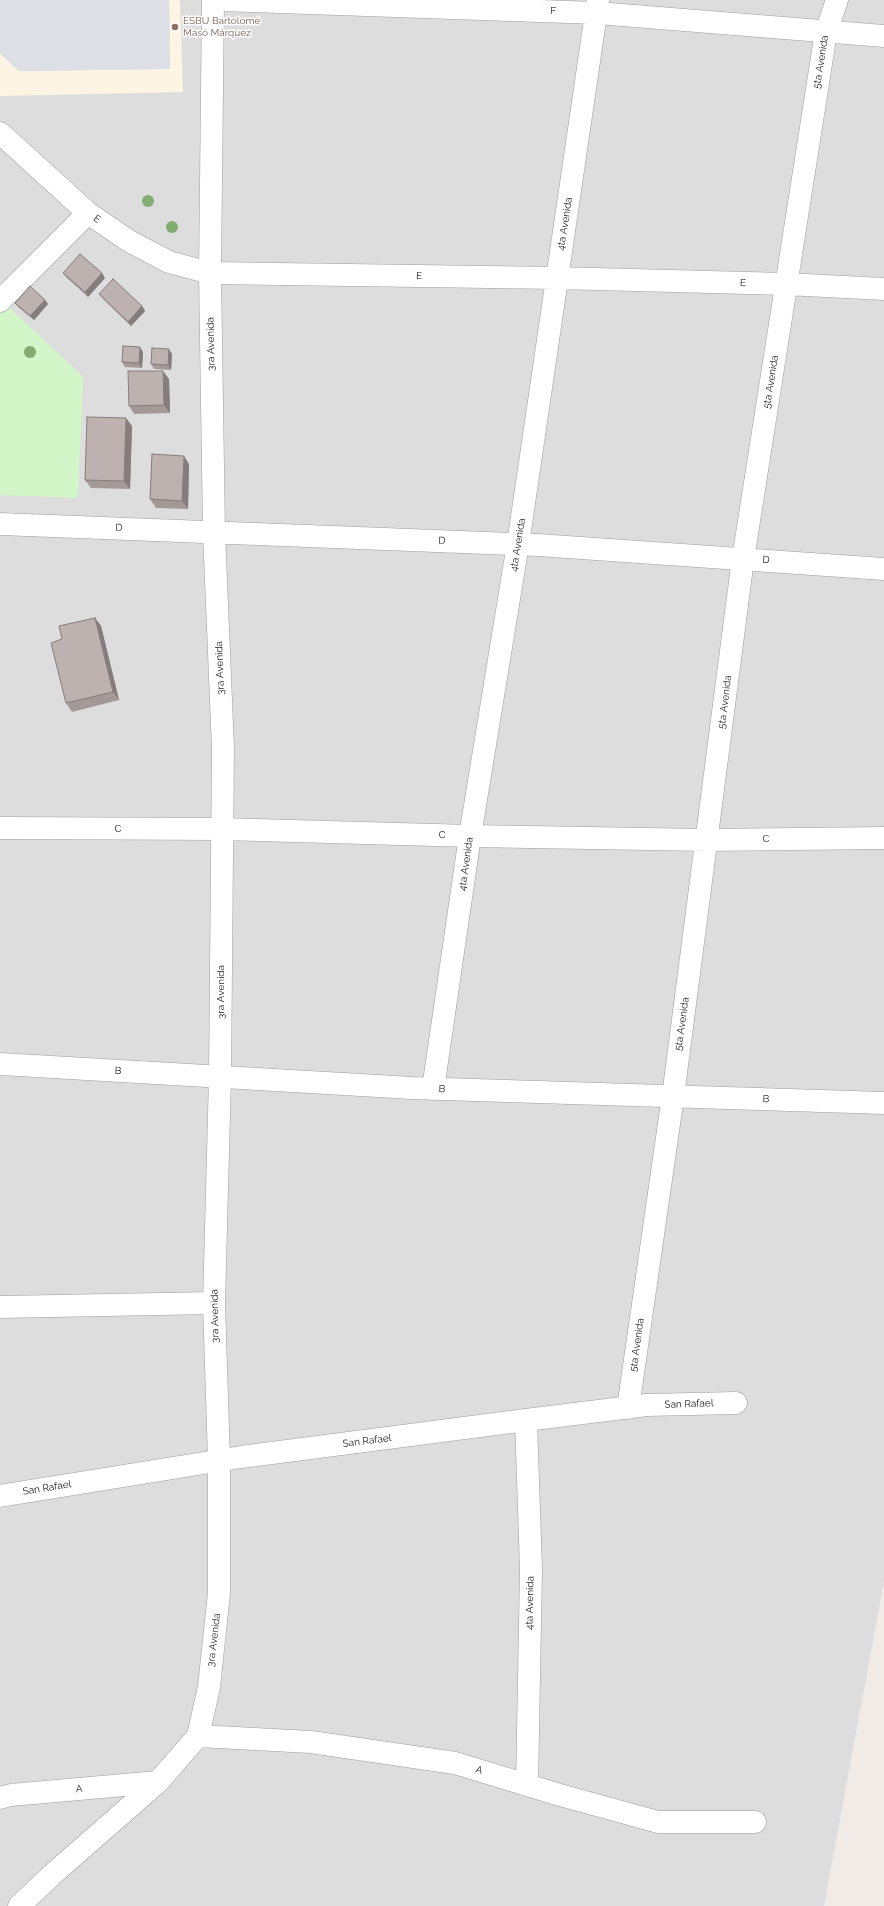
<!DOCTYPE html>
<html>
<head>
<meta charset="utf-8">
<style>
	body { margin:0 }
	canvas { display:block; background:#f0ebe7 }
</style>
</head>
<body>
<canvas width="884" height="1906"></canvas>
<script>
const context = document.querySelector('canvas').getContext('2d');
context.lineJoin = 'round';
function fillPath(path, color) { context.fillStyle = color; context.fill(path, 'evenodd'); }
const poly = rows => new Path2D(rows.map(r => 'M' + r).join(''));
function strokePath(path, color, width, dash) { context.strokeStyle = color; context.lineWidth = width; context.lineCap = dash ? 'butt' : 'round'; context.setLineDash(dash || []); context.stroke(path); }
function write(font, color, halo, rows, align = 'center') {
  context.font = font + ' Raleway,sans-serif'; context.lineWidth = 3; context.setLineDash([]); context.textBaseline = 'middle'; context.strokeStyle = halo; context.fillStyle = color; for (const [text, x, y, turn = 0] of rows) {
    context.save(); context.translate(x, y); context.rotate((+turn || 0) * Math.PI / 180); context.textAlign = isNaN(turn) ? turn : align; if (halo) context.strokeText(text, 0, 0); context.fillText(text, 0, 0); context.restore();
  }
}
fillPath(poly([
	[0,0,884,0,884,1581,824,1906,0,1906]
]), '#deddde');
fillPath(poly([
	[169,0,180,0,183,92,0,96,0,53,19,71,170,69]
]), '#fdf5e3');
fillPath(poly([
	[7,305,83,377,78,498,0,495,0,312]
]), '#d3f6c8');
fillPath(poly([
	[0,0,169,0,170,69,19,71,0,53]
]), '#dcdfe6');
const minor = poly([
	[221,0,597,13,884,36],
	[0,133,88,213,129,241,169,262,210,273,557,278,786,284,884,289],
	[0,301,88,213],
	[0,524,538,545,884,569],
	[0,828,222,829,470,836,707,840,884,838],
	[0,1064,412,1088,884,1103],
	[433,1089,470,836,518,544,598,0],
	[0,1307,214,1303],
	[628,1408,673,1096,743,559,826,32,837,0],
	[526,1420,531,1570,527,1785],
	[0,1496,241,1457,526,1420,647,1405,736,1403],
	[198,1736,311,1742,455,1763,560,1795,658,1822,755,1822],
	[0,1798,11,1795,158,1782],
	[19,1906,54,1873,158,1782,198,1736,209,1687,219,1593,219,1460,214,1303,220,1077,223,749,214,532,210,273,213,0]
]);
strokePath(minor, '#9d9d9d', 23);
strokePath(minor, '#fff', 22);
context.fillStyle = '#83ac72';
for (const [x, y] of [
	[148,201],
	[172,227],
	[30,352]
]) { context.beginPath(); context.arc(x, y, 6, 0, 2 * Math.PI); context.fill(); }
fillPath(poly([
	[63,273,105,278,88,297,66,277],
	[99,294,142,306,145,311,131,326,102,298],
	[45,300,48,304,34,320,18,307,15,303],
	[143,352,142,368,125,367,122,362],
	[172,354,171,370,154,369,151,364],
	[169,379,170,413,134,414,129,406],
	[132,426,130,489,91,488,85,480],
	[189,464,188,509,156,508,150,499],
	[95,618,101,626,119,700,72,712,66,703,62,639]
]), '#a39997');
fillPath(poly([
	[102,273,105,278,88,297,85,292],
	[45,300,48,304,34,320,30,316],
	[142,306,145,311,131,326,128,322],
	[140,347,143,352,142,368,139,363],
	[169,349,172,354,171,370,168,365],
	[163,371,169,379,170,413,164,405],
	[126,418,132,426,130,489,124,481],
	[184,456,189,464,188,509,182,501],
	[95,618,101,626,119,700,113,692]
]), '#847d7b');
const building = poly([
	[80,254,102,273,85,292,63,273,80,254],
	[113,279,142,306,128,322,99,294,113,279],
	[30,286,45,300,30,316,15,303,30,286],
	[123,346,140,347,139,363,122,362,123,346],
	[152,348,169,349,168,365,151,364,152,348],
	[128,371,163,371,164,405,129,406,128,371],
	[87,417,126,418,124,481,85,480,87,417],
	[152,454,184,456,182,501,150,499,152,454],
	[95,618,113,692,66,703,51,643,62,639,59,626,95,618]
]);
fillPath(building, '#bdb2b0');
strokePath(building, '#847d7b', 1);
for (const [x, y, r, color] of [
	[175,27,4,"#8d6e63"]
]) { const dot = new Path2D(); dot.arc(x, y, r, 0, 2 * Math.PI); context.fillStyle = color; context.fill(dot); strokePath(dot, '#fff', 1.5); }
write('10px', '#202020', '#fff', [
	["F",553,11,2],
	["5ta Avenida",821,62,-81],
	["E",97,219,35],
	["4ta Avenida",565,224,-81],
	["E",419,276,1],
	["E",743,283,2],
	["3ra Avenida",211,344,-91],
	["5ta Avenida",771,382,-81],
	["D",119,528,2],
	["D",442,541,2],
	["4ta Avenida",518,545,-81],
	["D",766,560,4],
	["3ra Avenida",220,668,-92],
	["5ta Avenida",725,702,-83],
	["C",118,829],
	["C",442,835,2],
	["C",766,839],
	["4ta Avenida",466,864,-82],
	["3ra Avenida",221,992,-90],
	["5ta Avenida",682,1024,-82],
	["B",118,1071,3],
	["B",442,1089,2],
	["B",766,1099,2],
	["3ra Avenida",215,1316,-91],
	["5ta Avenida",637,1345,-82],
	["San Rafael",689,1404,-2],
	["San Rafael",367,1441,-7],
	["San Rafael",47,1488,-9],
	["4ta Avenida",530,1603,-89],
	["3ra Avenida",214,1640,-83],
	["A",479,1770,17],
	["A",79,1789,-5]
]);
write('10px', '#785e54', '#fff', [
	["ESBU Bartolomé",183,21],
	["Masó Márquez",183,33]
], 'left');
</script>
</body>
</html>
